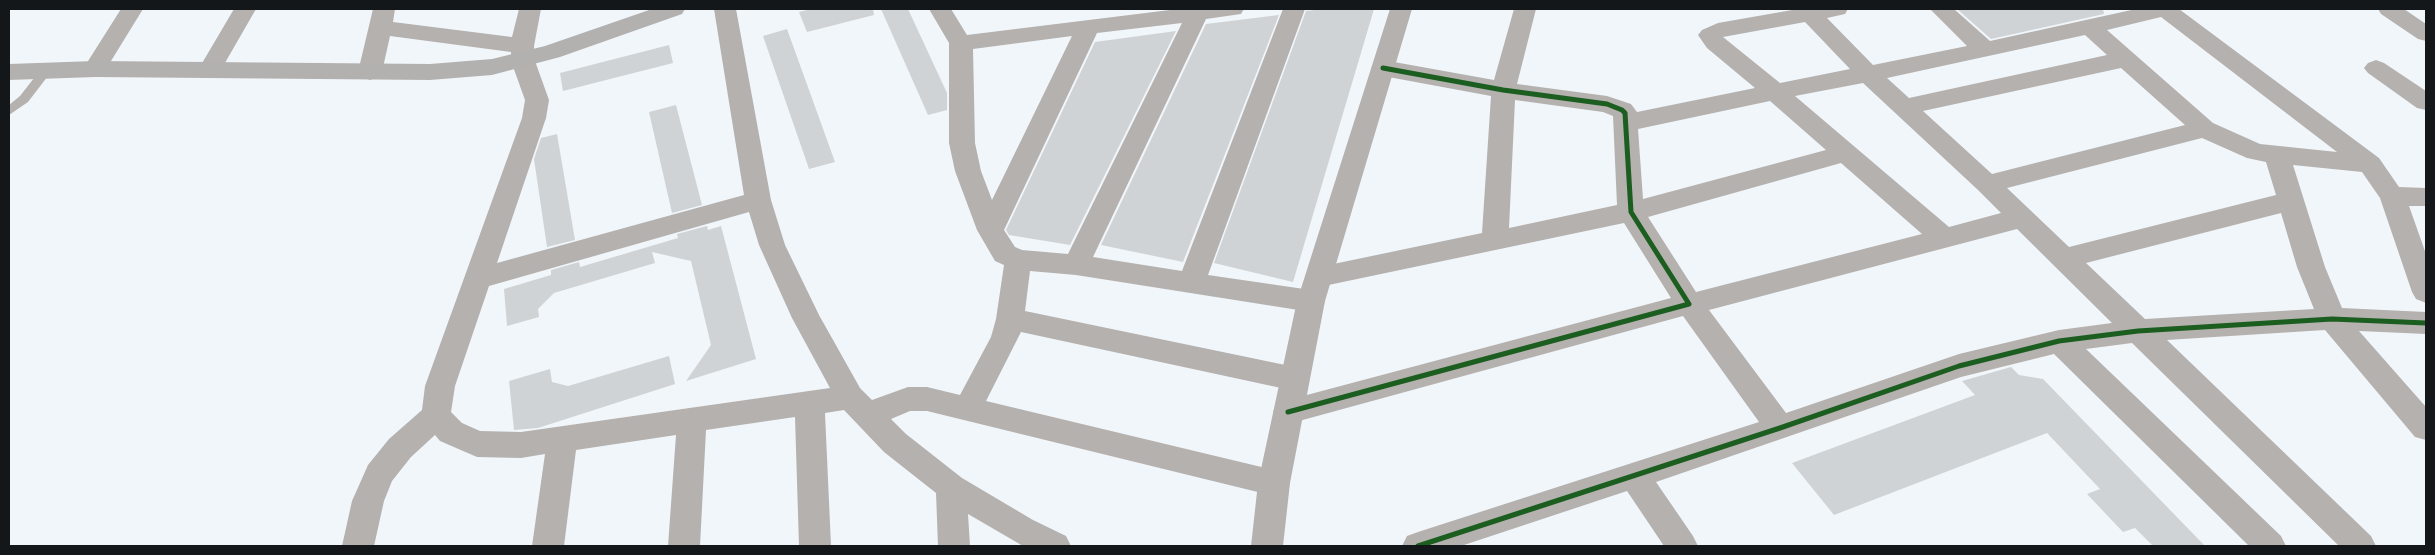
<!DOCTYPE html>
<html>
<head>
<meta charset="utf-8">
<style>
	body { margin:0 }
	#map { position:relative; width:2435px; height:555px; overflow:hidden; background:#f1f6fa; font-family:"Golos Text",sans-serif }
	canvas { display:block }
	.frame { position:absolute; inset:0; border:10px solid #131719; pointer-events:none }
</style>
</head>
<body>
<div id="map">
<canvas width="2435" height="555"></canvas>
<div class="frame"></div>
</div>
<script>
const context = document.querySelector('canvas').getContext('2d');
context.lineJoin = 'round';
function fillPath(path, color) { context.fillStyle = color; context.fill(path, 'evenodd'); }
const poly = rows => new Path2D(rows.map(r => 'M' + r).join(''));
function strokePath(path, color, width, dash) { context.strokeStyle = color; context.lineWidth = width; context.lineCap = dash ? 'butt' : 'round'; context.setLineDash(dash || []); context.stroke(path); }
fillPath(poly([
	[811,9,873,9,874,15,807,32,799,12],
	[881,9,908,9,947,93,947,110,928,115],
	[1323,9,1374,9,1293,282,1214,263,1306,11],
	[1957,9,2103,9,2104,14,1991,39],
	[1279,15,1183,262,1101,245,1206,24],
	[787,29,835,162,809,169,763,36],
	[1176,31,1070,245,1009,235,1006,230,1095,42],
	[669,45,673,63,563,91,560,73],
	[676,105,702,205,672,213,649,112],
	[557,134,575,240,547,247,534,159,541,138],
	[707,226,708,230,721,226,756,359,686,381,711,345,691,261,652,252,655,263,554,293,538,309,539,317,507,326,504,289,551,275,551,270,579,262,580,267,678,238,677,234],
	[669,356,675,384,538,428,514,430,509,381,550,369,552,382,568,386],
	[2011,367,2019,375,2043,379,2205,546,2153,546,2135,528,2123,532,2087,494,2100,489,2047,433,1834,515,1792,463,1975,395,1962,381]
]), '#cfd3d6');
fillPath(poly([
	[45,68,51,72,28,102,9,115,9,105,20,96,41,69,45,68]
]), '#b5b1af');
fillPath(poly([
	[121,9,143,9,103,74,95,77,87,74,83,69,121,9],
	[234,9,256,9,218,75,210,78,202,75,198,70,234,9],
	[373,9,395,9,393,22,512,37,519,9,541,9,534,46,535,61,549,100,546,118,497,263,744,195,714,9,736,9,771,200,785,245,819,315,860,388,872,400,908,387,927,387,960,395,991,337,996,319,1004,265,995,261,977,230,955,171,949,143,949,43,929,9,951,9,967,35,1178,9,1244,9,1241,14,1206,19,1093,257,1182,271,1283,9,1305,9,1208,275,1311,290,1321,293,1325,301,1321,309,1311,312,1076,275,1030,271,1025,311,1295,367,1305,371,1310,379,1305,387,1295,391,1021,332,986,401,1274,470,1285,474,1290,483,1285,492,1274,496,927,411,910,411,891,419,906,434,962,478,1033,520,1066,536,1071,546,1023,546,968,514,970,546,938,546,936,493,884,452,844,410,825,413,831,546,799,546,795,417,706,430,700,546,668,546,676,435,576,450,564,546,532,546,545,454,521,458,477,457,440,441,435,435,411,457,392,481,384,501,374,546,342,546,352,501,368,465,389,439,422,410,425,386,522,118,525,100,511,61,511,52,390,36,382,72,378,77,370,80,362,77,358,72,373,9],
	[1182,23,1068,254,1022,250,1015,247,1004,230,1097,33,1182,23],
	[1072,36,992,200,981,171,975,143,973,49,1072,36],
	[749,212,759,245,792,318,830,388,521,432,480,431,462,423,451,412,455,386,489,286,749,212],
	[1514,9,1536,9,1517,84,1607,96,1631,104,1637,112,1755,88,1707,48,1698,35,1702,30,1718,23,1798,9,1848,9,1845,14,1827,18,1873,65,1967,46,1930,9,1954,9,1990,41,2136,9,2179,9,2379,158,2399,187,2426,188,2426,206,2409,206,2426,254,2426,303,2416,299,2412,292,2380,198,2362,172,2293,165,2325,267,2342,308,2426,312,2426,334,2359,331,2426,407,2426,440,2415,437,2325,330,2167,340,2371,536,2376,546,2339,546,2132,343,2086,349,2281,536,2286,546,2249,546,2054,354,1961,377,1656,482,1693,536,1698,546,1664,546,1627,491,1461,546,1402,546,1407,536,1418,532,1759,422,1683,316,1288,424,1277,421,1273,412,1277,403,1288,400,1671,298,1624,223,1319,287,1309,284,1305,277,1309,270,1319,267,1482,233,1491,96,1383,76,1375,73,1371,68,1375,63,1383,60,1494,80,1514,9],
	[2161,17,2337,152,2260,144,2213,123,2107,30,2161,17],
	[1805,22,1850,69,1780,83,1723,37,1805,22],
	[2085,35,2107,55,1909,98,1887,78,2085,35],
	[2121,68,2185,125,1992,174,1923,111,2121,68],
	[1863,83,1978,190,2001,213,1949,227,1795,96,1863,83],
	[1515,100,1603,112,1613,116,1617,205,1509,228,1515,100],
	[1770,101,1826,150,1643,199,1638,129,1770,101],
	[2202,138,2247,158,2266,162,2276,195,2069,247,2007,188,2202,138],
	[1841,163,1922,234,1696,292,1648,217,1841,163],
	[2281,213,2297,267,2314,309,2145,319,2086,263,2281,213],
	[2017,229,2112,323,2059,330,1959,354,1786,413,1709,310,2017,229],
	[2378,9,2404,9,2426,24,2426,41,2418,39,2381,14,2378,9],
	[2376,60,2384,63,2426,91,2426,110,2417,108,2368,73,2364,68,2368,63,2376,60]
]), '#b5b1af');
fillPath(poly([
	[1390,9,1412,9,1325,301,1290,483,1283,546,1251,546,1258,483,1297,301,1390,9]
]), '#b5b1af');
fillPath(poly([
	[652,9,685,9,682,14,560,57,492,75,430,80,95,77,9,80,9,64,95,61,430,64,492,59,545,46,652,9]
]), '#b3b1af');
strokePath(poly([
	[1288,412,1689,304,1631,212,1625,113,1622,110,1607,104,1503,90,1383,68],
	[1418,546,1780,428,1959,366,2059,341,2138,331,2332,319,2426,323]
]), '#1b5e20', 5);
</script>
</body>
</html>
